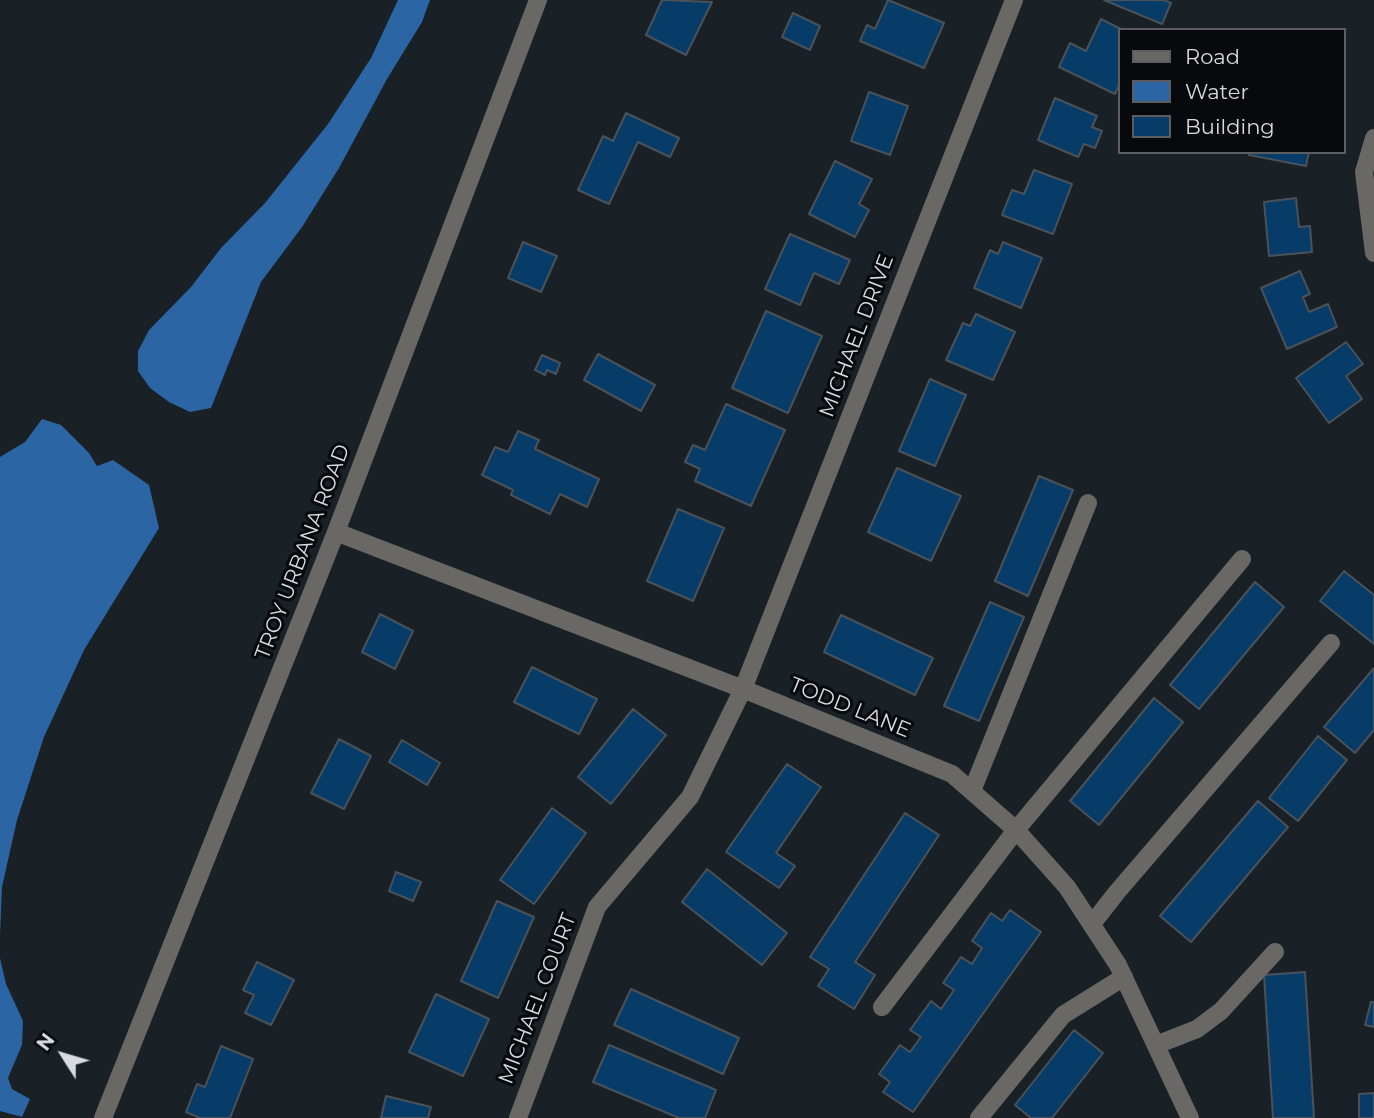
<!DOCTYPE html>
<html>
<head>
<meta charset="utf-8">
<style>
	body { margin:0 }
	#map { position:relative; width:1374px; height:1118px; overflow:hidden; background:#192026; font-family:Montserrat,sans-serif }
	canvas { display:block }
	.legend { position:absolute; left:1118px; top:28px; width:228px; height:126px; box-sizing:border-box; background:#07090c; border:2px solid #5b5d61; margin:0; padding:9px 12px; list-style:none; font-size:21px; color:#d8dce1 }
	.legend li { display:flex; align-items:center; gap:14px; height:35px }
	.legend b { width:35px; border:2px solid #5b5d61 }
	.north { position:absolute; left:28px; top:1020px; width:70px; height:70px; -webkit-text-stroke:5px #07090c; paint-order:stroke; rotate:307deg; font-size:19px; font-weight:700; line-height:28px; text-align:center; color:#d8dce1 }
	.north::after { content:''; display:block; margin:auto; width:24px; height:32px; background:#d8dce1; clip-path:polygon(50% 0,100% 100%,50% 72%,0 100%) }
</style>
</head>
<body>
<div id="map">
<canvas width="1374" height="1118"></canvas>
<ul class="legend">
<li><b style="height:9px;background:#696864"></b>Road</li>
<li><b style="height:19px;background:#2b65a3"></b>Water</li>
<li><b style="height:19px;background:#073b68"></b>Building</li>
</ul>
<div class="north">N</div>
</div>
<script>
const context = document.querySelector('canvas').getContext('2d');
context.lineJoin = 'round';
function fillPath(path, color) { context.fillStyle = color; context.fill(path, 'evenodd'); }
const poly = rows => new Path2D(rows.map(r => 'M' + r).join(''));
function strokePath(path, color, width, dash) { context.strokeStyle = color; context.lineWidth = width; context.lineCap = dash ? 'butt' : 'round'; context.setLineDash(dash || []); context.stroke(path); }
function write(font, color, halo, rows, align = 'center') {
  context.font = font + ' Montserrat,sans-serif'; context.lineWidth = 6; context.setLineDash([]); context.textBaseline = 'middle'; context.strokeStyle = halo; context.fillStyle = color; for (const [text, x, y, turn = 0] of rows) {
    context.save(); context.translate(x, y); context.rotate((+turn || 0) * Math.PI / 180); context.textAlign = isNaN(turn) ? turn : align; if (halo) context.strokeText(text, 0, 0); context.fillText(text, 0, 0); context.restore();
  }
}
fillPath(poly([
	[398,0,430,0,422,22,387,79,339,168,302,227,261,282,211,408,190,412,169,402,150,388,138,371,138,351,149,330,191,287,221,248,265,203,328,124,371,58],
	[42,419,61,425,89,453,97,466,113,460,149,485,159,528,84,650,44,737,17,820,2,887,0,936,0,457,25,442],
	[0,958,6,984,23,1021,22,1045,8,1078,12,1089,30,1099,22,1117,0,1111]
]), '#2b65a3');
const building = poly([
	[662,0,712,2,686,55,646,35,662,0],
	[888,0,944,23,924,68,860,41,867,25,875,29,888,0],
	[1104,0,1164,0,1171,3,1162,24,1104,0],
	[793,13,820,26,810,50,782,37,793,13],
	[1101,19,1123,30,1120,30,1120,82,1115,94,1059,67,1070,43,1086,51,1101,19],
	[869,92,908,106,890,155,851,141,869,92],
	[1055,98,1097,116,1092,127,1102,131,1095,148,1084,144,1078,157,1038,140,1055,98],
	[626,113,679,138,670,157,638,142,609,204,578,190,603,136,613,141,626,113],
	[1250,152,1309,152,1306,166,1249,155,1250,152],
	[835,161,872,179,859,204,869,210,855,237,809,214,835,161],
	[1034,170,1072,184,1053,234,1002,215,1012,190,1024,194,1034,170],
	[1296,198,1299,227,1310,226,1312,252,1269,256,1264,202,1296,198],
	[790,234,850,260,839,284,814,273,800,305,765,289,790,234],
	[523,242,557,256,541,292,508,278,523,242],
	[1003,242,1042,258,1021,308,974,288,990,250,998,254,1003,242],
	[1300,271,1310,294,1303,297,1309,312,1328,304,1337,327,1287,349,1261,288,1300,271],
	[766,311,822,336,788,413,732,388,766,311],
	[976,314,1015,332,993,380,946,360,963,323,970,326,976,314],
	[1346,342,1363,364,1346,376,1362,399,1329,423,1296,378,1346,342],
	[598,354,655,385,641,411,584,380,598,354],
	[542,355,560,363,556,374,547,370,545,375,535,370,542,355],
	[930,379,966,395,935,466,899,451,930,379],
	[726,404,785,430,751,506,695,481,700,469,685,462,693,445,705,450,726,404],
	[518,431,539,440,535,449,599,479,587,507,560,494,550,514,511,495,513,490,482,475,495,447,508,452,518,431],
	[897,468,961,496,931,561,868,532,897,468],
	[1039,476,1073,490,1028,596,995,581,1039,476],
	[678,509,724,528,693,601,647,581,678,509],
	[1344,571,1374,595,1374,644,1320,601,1344,571],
	[1255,582,1284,607,1199,709,1170,685,1255,582],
	[990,602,1024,617,979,721,944,706,990,602],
	[380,614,413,631,395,669,362,652,380,614],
	[841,615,933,658,915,695,824,652,841,615],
	[532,667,597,699,579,734,514,702,532,667],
	[1374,668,1374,730,1355,753,1324,727,1374,668],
	[1154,698,1183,722,1099,825,1070,801,1154,698],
	[633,709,666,735,611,804,578,777,633,709],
	[1318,736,1347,760,1298,821,1269,798,1318,736],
	[339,739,371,756,344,809,311,793,339,739],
	[402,740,440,763,427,785,389,762,402,740],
	[787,764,821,787,776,853,795,866,779,888,726,852,787,764],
	[1258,801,1288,827,1191,942,1160,916,1258,801],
	[552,808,586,833,534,904,500,880,552,808],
	[905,813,939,835,855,962,875,975,854,1009,818,986,829,969,810,957,905,813],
	[707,869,787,933,762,965,682,902,707,869],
	[396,872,421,882,413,901,389,891,396,872],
	[497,901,534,917,498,998,461,981,497,901],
	[1010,910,1041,932,913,1112,883,1092,890,1082,879,1074,900,1045,910,1052,921,1037,910,1030,931,1001,941,1009,954,990,943,983,961,957,972,964,982,948,972,941,991,913,1002,921,1010,910],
	[257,962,294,980,271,1025,245,1013,254,995,243,990,257,962],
	[1305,972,1314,1118,1273,1118,1264,975,1305,972],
	[631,989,739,1038,723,1074,614,1025,631,989],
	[436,994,489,1019,463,1076,409,1052,436,994],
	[1371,1002,1374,1002,1374,1027,1365,1025,1371,1002],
	[1074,1030,1103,1053,1052,1118,1031,1118,1015,1105,1074,1030],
	[609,1045,716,1090,705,1118,679,1118,593,1082,609,1045],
	[221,1046,253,1059,230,1118,200,1118,186,1112,197,1084,205,1087,221,1046],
	[1374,1093,1374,1118,1359,1118,1359,1094,1374,1093],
	[386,1096,431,1107,428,1118,381,1118,386,1096]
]);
fillPath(building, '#073b68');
strokePath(building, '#4a5259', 2);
strokePath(poly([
	[1374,138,1364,172,1374,253],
	[336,532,743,689,952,774,1016,830,1067,887,1118,965,1190,1118],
	[972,791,1088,503],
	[1092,924,1117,892,1331,643],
	[882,1007,1016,830,1242,559],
	[1156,1045,1197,1029,1221,1011,1275,952],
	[103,1118,336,532,538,0],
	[518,1118,597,907,690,797,743,689,1014,0],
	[979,1118,1063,1015,1124,977]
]), '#696864', 18);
write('21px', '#d8dce1', '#07090c', [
	["MICHAEL DRIVE",857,336,-69],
	["TROY URBANA ROAD",303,552,-69],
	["TODD LANE",850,708,22],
	["MICHAEL COURT",538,999,-69]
]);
</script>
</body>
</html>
